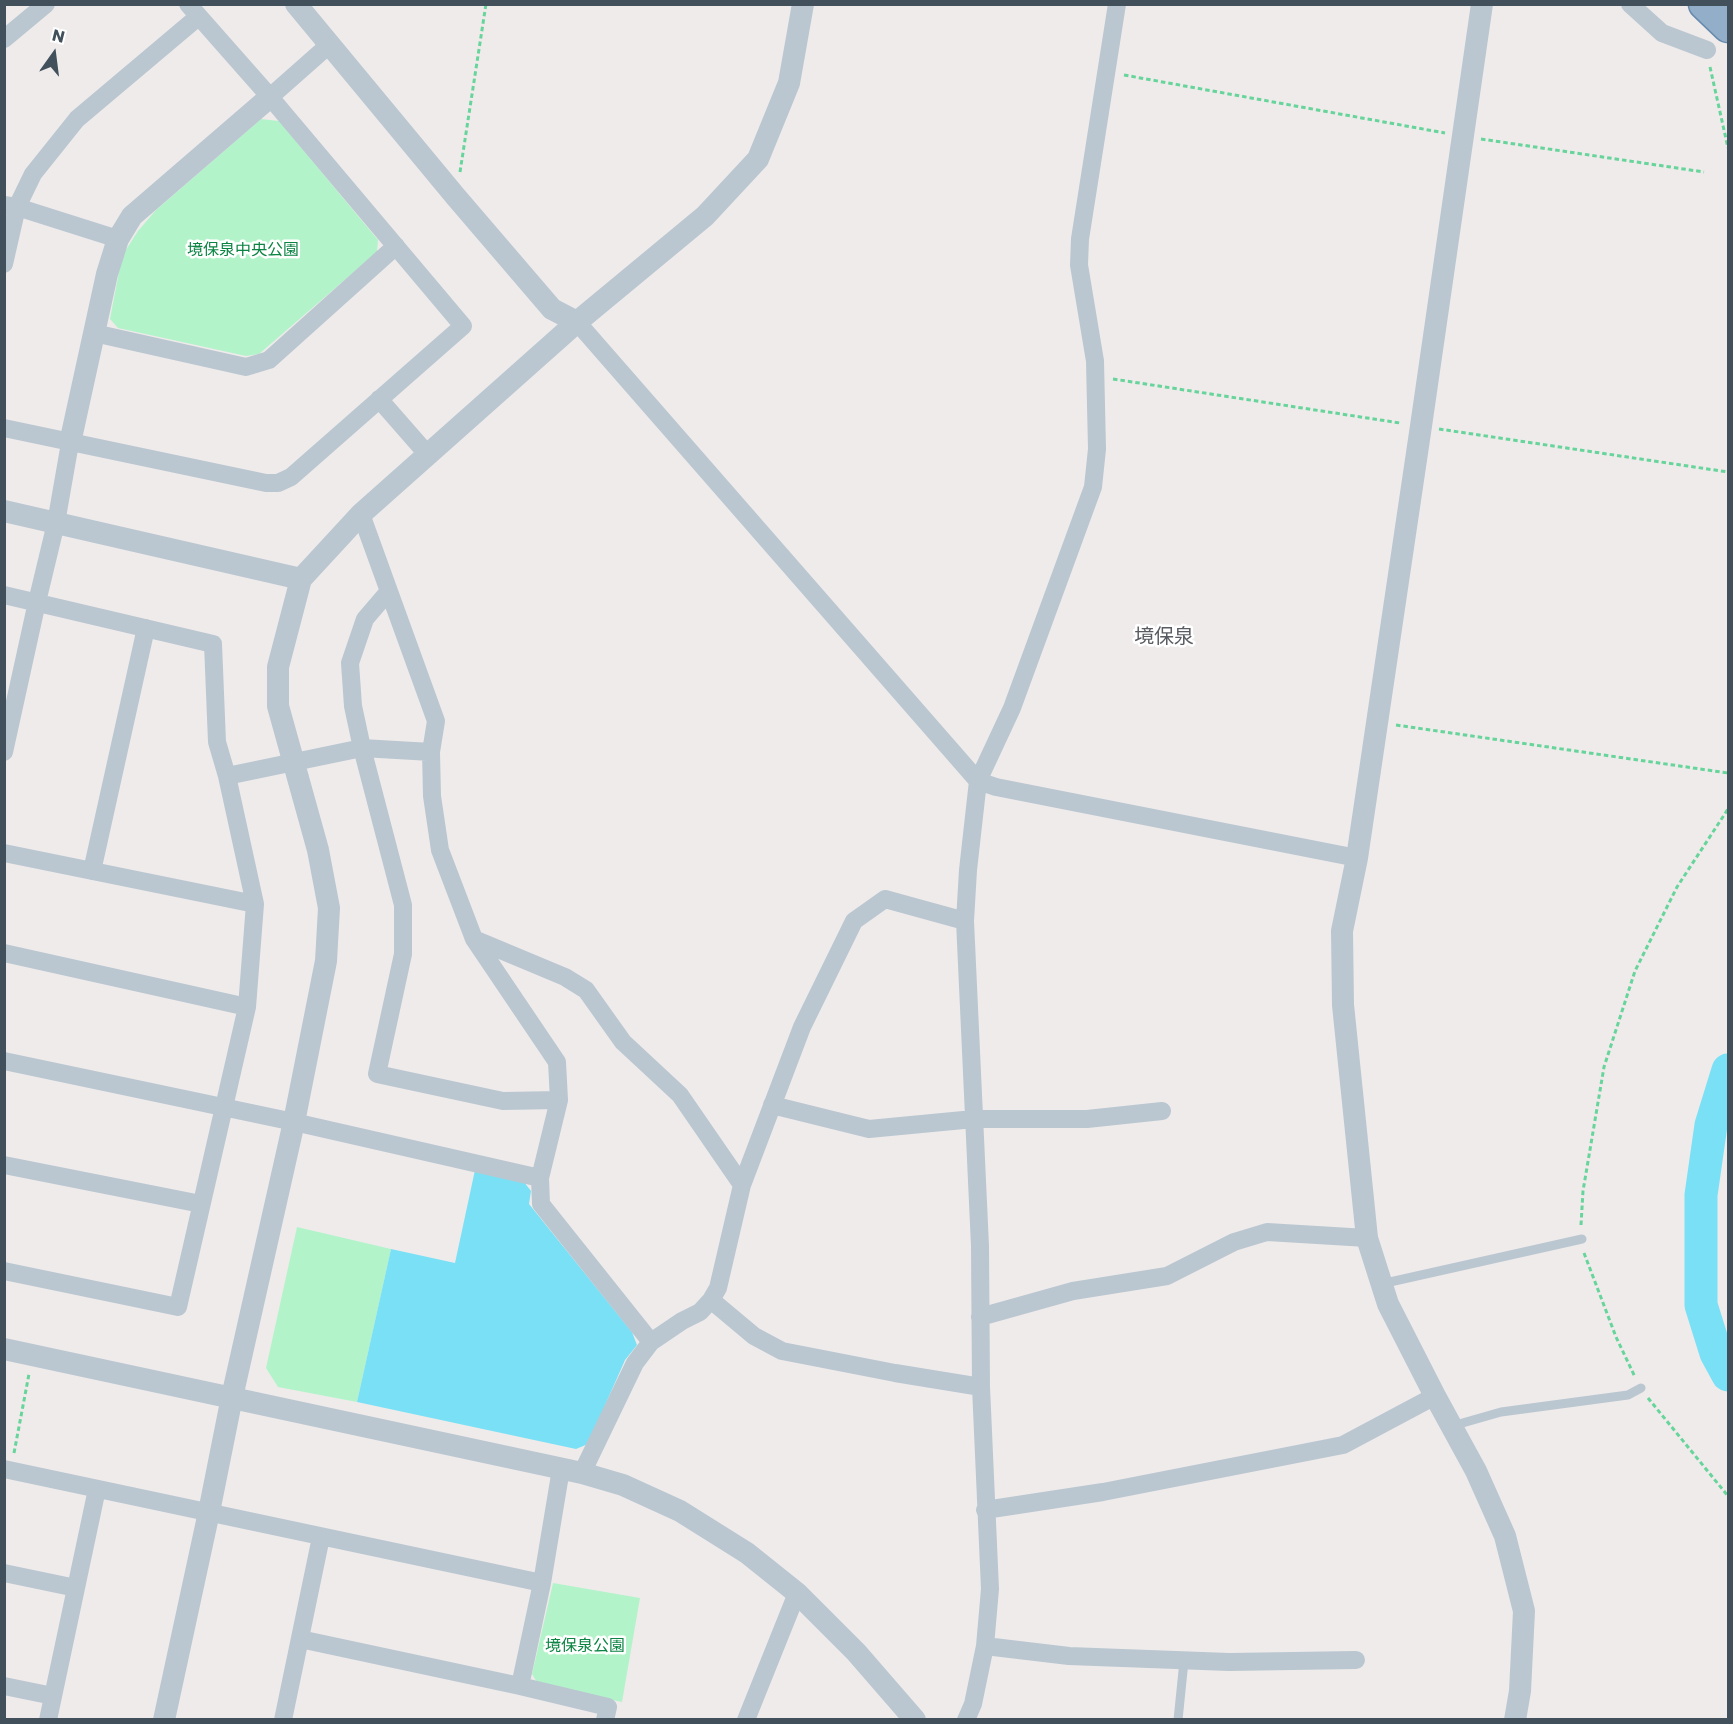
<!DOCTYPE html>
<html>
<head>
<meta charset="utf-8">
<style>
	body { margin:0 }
	#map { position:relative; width:1733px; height:1724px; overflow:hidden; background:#efebeb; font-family:Poppins,sans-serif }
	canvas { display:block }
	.frame { position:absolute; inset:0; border:6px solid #42505b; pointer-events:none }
	.north { position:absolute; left:24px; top:24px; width:60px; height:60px; -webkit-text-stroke:4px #fff; paint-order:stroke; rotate:14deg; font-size:16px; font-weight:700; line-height:24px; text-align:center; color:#42505b }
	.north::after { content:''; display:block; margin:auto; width:21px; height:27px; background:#42505b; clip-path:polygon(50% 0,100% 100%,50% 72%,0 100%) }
</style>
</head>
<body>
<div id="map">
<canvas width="1733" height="1724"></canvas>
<div class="frame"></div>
<div class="north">N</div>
</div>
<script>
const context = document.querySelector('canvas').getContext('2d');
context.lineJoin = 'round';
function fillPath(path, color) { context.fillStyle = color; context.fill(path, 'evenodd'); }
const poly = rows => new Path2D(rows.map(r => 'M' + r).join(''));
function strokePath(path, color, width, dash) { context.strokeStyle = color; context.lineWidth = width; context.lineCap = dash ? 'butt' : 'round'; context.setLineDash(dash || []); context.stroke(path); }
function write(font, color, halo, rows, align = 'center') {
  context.font = font + ' Poppins,"Noto Sans JP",sans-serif'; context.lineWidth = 5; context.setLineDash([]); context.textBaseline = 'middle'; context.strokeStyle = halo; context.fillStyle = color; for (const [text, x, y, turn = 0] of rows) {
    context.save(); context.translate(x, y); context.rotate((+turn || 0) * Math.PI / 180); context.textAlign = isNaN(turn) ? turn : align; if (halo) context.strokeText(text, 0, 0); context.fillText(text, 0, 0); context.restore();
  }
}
fillPath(poly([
	[261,119,279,121,378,240,377,252,259,354,246,356,118,328,110,319,122,256,138,231,156,210],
	[297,1227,391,1249,357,1402,278,1387,266,1368],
	[553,1583,640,1598,622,1702,538,1684,532,1674]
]), '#b3f3ca');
fillPath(poly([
	[475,1170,524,1182,531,1191,529,1204,632,1332,637,1345,625,1360,588,1444,576,1449,357,1402,391,1249,455,1263]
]), '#7ae0f6');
strokePath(poly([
	[1728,1070,1711,1125,1701,1195,1701,1305,1716,1353,1728,1375]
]), '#7ae0f6', 33);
const trunk = poly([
	[1704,4,1728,27]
]);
strokePath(trunk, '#688bad', 33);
strokePath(poly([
	[1710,67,1728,148],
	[1124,75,1445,133],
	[1481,139,1704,172],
	[460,172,486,4],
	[1113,379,1400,423],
	[1439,429,1728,472],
	[1396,725,1728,773],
	[1581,1225,1583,1191,1604,1067,1635,971,1677,887,1728,809],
	[1584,1253,1616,1337,1635,1377],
	[1648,1398,1728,1496],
	[14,1453,29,1374]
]), '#67d59b', 3, [4.5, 3]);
strokePath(poly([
	[1381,1284,1582,1239],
	[1452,1426,1501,1412,1628,1395,1641,1388],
	[1178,1720,1184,1661]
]), '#bac7d0', 9);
strokePath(poly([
	[1630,4,1662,33,1707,50],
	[4,39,46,4],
	[270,97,330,44],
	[4,205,17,207,118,239],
	[4,264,17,207,33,174,77,119,198,17],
	[577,322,978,781,996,787,1357,858],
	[94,333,246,367,269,360,396,246],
	[379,399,428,455],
	[4,428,266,483,278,483,291,477,463,326,270,97,188,4],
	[361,514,436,721,431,752,432,796,440,850,474,939,557,1062,559,1100,540,1178,541,1204,651,1342],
	[389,591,365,619,350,663,353,706,362,748,403,905,403,954,377,1074,503,1101,559,1100],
	[4,595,213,644,217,742,227,776,255,904,247,1007,178,1307,4,1271],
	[4,752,37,602,56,523,70,443],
	[227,776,362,748,431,752],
	[4,853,255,904],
	[92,871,146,628],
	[474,939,565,977,586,990,623,1042,680,1095,742,1185],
	[4,953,247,1007],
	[4,1061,294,1122,540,1178],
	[772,1105,869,1129,974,1119,1087,1119,1162,1111],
	[4,1165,201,1204],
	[711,1300,754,1336,782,1351,895,1373,981,1387],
	[980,1317,1073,1291,1167,1276,1234,1242,1267,1232,1367,1238],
	[4,1469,542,1583],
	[561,1469,542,1583,520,1686,608,1707,605,1720],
	[582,1473,635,1363,651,1342,682,1321,700,1312,711,1300,718,1288,742,1185,802,1027,854,921,885,899,965,921],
	[985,1510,1103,1492,1343,1445,1435,1396],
	[4,1573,76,1588],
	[300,1639,520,1686],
	[985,1646,1069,1656,1229,1662,1356,1660],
	[4,1686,53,1696],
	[48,1720,97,1489],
	[283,1720,321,1537],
	[746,1720,797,1593],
	[966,1720,973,1704,985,1646,990,1589,981,1387,980,1246,965,921,968,870,978,781,1012,708,1093,487,1097,449,1095,361,1079,265,1080,239,1117,4]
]), '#bac7d0', 18);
strokePath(poly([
	[296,4,456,197,552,309,577,322],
	[1482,4,1421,426,1357,858,1342,931,1343,1005,1367,1238,1388,1304,1435,1396,1476,1471,1505,1536,1524,1611,1520,1691,1515,1720],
	[70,443,107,274,118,239,132,216,270,97],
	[4,511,301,579],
	[4,1349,582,1473,623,1485,680,1511,747,1553,797,1593,856,1652,915,1720],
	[164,1720,209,1512,232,1397,294,1122,326,961,329,908,318,850,278,706,278,667,301,579,361,514,577,322,705,216,758,159,789,83,803,4]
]), '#bac7d0', 22);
strokePath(trunk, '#92aec8', 30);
write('16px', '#0c8444', '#fff', [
	["境保泉中央公園",243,251],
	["境保泉公園",585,1647]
]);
write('20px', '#585c62', '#fff', [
	["境保泉",1164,638]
]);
</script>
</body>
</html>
